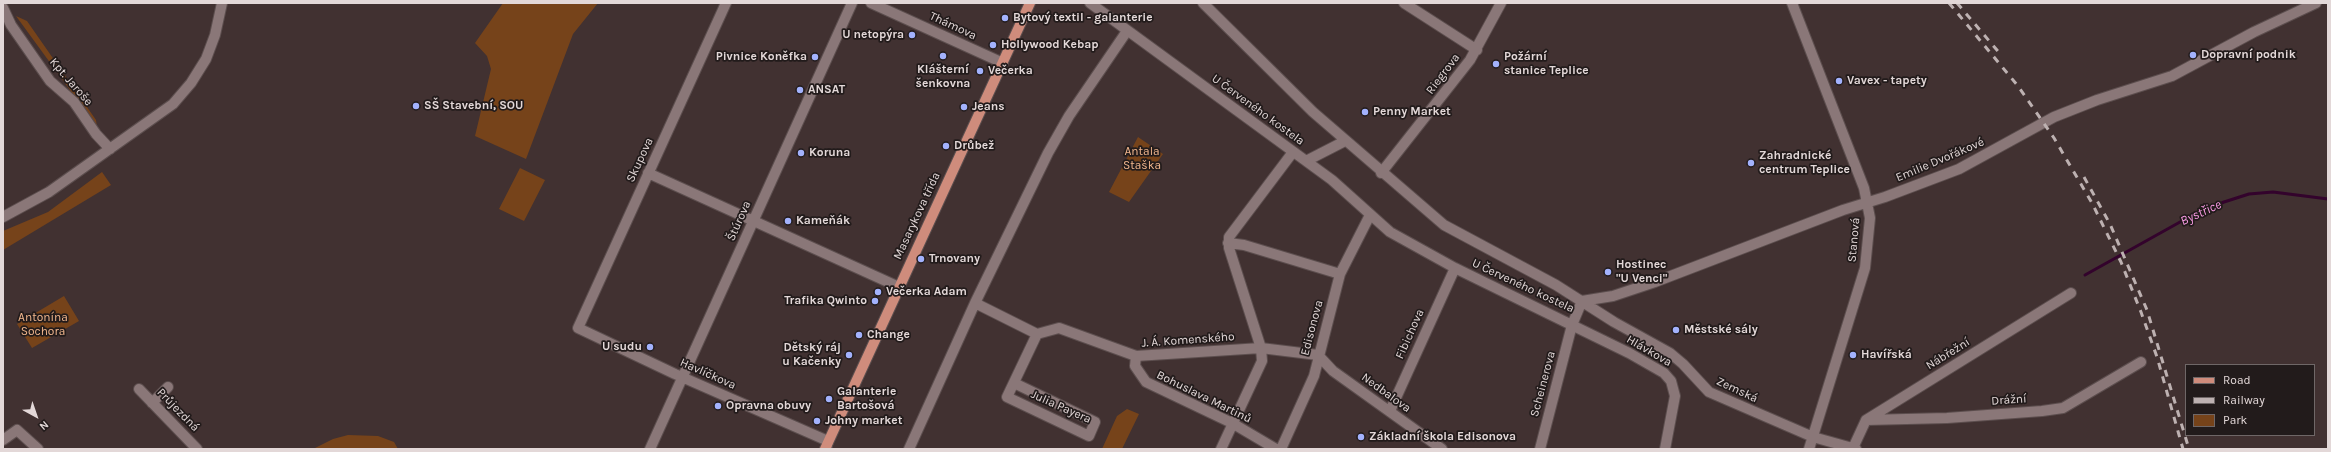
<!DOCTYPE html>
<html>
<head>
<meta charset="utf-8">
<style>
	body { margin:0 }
	#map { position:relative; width:2331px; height:452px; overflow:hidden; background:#413131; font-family:Karla,sans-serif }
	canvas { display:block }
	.frame { position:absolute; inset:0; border:4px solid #e3d8d8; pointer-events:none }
	.legend { position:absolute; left:2185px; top:364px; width:130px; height:72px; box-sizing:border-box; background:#221b1b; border:1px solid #6f6767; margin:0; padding:5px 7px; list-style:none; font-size:12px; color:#e3d8d8 }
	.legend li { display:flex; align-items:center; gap:8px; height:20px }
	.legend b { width:20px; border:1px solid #6f6767 }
	.north { position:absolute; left:16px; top:396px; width:40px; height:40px; -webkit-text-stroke:3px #221b1b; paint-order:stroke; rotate:140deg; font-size:11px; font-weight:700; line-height:16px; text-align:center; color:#e3d8d8 }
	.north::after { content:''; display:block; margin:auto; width:14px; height:18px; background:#e3d8d8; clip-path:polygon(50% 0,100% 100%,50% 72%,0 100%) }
</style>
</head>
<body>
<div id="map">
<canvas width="2331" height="452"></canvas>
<div class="frame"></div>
<ul class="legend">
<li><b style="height:5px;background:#cf8c7c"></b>Road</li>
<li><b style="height:5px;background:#bdb1b1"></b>Railway</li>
<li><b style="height:11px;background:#76431a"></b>Park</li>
</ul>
<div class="north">N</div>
</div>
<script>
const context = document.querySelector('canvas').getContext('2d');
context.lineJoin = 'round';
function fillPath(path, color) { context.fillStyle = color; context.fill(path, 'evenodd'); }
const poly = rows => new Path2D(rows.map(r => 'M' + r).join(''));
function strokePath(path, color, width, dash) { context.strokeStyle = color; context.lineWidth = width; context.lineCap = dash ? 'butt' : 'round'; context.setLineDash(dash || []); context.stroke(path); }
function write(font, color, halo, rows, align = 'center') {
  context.font = font + ' Karla,sans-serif'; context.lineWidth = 3.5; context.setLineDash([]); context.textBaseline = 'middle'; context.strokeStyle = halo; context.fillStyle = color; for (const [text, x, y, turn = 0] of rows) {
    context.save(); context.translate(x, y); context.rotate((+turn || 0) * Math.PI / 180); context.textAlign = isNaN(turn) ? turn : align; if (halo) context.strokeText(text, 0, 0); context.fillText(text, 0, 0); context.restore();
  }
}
fillPath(poly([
	[503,3,598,3,573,34,526,159,475,136,491,69,487,56,475,43],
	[16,16,27,21,96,120,97,127],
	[1138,137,1163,154,1129,202,1109,192],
	[520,168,545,180,524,221,499,209],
	[102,172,111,185,3,250,3,231,48,212],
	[64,296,79,321,32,348,17,324],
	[1127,409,1139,414,1122,449,1102,449,1117,416],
	[348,435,378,436,394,442,398,449,313,449,333,439]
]), '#76431a');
strokePath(poly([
	[2085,275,2189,217,2224,202,2249,194,2273,192,2328,199]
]), '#33032c', 3);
const minor = poly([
	[726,3,578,328,675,374,828,441,826,449],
	[871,3,1003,63],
	[1090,3,1332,180,1390,232,1455,268,1629,353,1664,373,1671,381,1675,396,1665,449],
	[1203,3,1313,112,1444,225,1556,285,1614,322,1670,353,1683,364,1709,392,1813,437,1856,449],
	[1404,3,1477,50],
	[1792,3,1864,188,1870,218,1865,268,1809,449],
	[3,8,11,25,50,81,74,102,96,134,110,149],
	[1306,161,1345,141],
	[648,173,899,287],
	[1381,173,1470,60,1501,3],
	[3,217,49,192,173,104,191,83,206,59,215,35,222,3],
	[1228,243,1244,245,1340,274],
	[1582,301,1613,296,1655,282,1843,210,1885,197,1959,169,2054,117,2097,100,2172,76,2254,32,2316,3],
	[975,303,1037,334,1059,328,1136,356,1261,348,1318,355],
	[1318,355,1333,371,1442,449],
	[1136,356,1135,366,1146,382,1232,423,1276,449],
	[1014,383,1095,422,1089,436,1007,397,1037,334],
	[139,389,197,449],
	[152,403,168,387],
	[1390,411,1455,268],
	[1866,420,1947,418,2042,411,2063,408,2141,362],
	[3,440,17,430,38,449],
	[1853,448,1866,420,2071,293],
	[650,449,852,3],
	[909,449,975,303,1048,153,1069,116,1127,31],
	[1221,449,1262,361,1261,348,1229,248,1229,237,1293,152],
	[1281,449,1314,376,1340,274,1370,215],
	[1540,449,1572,325,1582,301]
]);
const major = poly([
	[825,449,1030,3]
]);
strokePath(minor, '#5c4e4e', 12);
strokePath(major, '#5c4e4e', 12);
strokePath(minor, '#8a7778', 10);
strokePath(major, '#cf8c7c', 10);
strokePath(poly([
	[1949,3,2018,86,2054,138,2092,203,2121,262,2141,312,2157,357,2183,449],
	[1957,3,2002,56],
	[2084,177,2110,224,2147,310,2189,449]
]), '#bdb1b1', 3, [7, 7]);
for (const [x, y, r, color] of [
	[1005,18,4,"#a3b2fd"],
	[912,35,4,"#a3b2fd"],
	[993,45,4,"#a3b2fd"],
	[2193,55,4,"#a3b2fd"],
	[943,56,4,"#a3b2fd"],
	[815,57,4,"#a3b2fd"],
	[1496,64,4,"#a3b2fd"],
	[980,71,4,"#a3b2fd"],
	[1839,81,4,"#a3b2fd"],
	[800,90,4,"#a3b2fd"],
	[416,106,4,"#a3b2fd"],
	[964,107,4,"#a3b2fd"],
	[1365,112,4,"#a3b2fd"],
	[946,146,4,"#a3b2fd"],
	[801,153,4,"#a3b2fd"],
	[1751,163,4,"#a3b2fd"],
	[788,221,4,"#a3b2fd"],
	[921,259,4,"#a3b2fd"],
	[1608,272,4,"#a3b2fd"],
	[878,292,4,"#a3b2fd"],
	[875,301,4,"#a3b2fd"],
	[1676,330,4,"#a3b2fd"],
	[859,335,4,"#a3b2fd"],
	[650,347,4,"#a3b2fd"],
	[849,355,4,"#a3b2fd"],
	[1853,355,4,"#a3b2fd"],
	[829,399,4,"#a3b2fd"],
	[718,406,4,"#a3b2fd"],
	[817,421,4,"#a3b2fd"],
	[1361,437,4,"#a3b2fd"]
]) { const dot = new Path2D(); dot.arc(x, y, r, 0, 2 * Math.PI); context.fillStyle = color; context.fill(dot); strokePath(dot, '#221b1b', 1.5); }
write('bold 12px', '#e3d8d8', '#221b1b', [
	["Bytový textil - galanterie",1013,18],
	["U netopýra",904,35,"right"],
	["Hollywood Kebap",1001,45],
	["Dopravní podnik",2201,55],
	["Pivnice Koněfka",807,57,"right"],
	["Požární",1504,57],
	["stanice Teplice",1504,71],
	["Klášterní",943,70,"center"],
	["šenkovna",943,84,"center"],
	["Večerka",988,71],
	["Vavex - tapety",1847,81],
	["ANSAT",808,90],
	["SŠ Stavební, SOU",424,106],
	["Jeans",972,107],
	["Penny Market",1373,112],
	["Drůbež",954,146],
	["Koruna",809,153],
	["Zahradnické",1759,156],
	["centrum Teplice",1759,170],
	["Kameňák",796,221],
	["Trnovany",929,259],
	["Hostinec",1616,265],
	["\"U Venci\"",1616,279],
	["Večerka Adam",886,292],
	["Trafika Qwinto",867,301,"right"],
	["Městské sály",1684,330],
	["Change",867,335],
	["U sudu",642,347,"right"],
	["Dětský ráj",841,348,"right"],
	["u Kačenky",841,362,"right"],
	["Havířská",1861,355],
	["Galanterie",837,392],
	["Bartošová",837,406],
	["Opravna obuvy",726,406],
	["Johny market",825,421],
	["Základní škola Edisonova",1369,437]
], 'left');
write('12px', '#e3d8d8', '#221b1b', [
	["Thámova",953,26,25],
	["Riegrova",1443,74,-53],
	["Kpt. Jaroše",71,82,49],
	["U Červeného kostela",1258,110,36],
	["Skupova",640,160,-65],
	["Emilie Dvořákové",1940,160,-23],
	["Masarykova třída",917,216,-65],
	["Štúrova",739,221,-66],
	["Stanová",1854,240,-85],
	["U Červeného kostela",1523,286,25],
	["Edisonova",1312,328,-75],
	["Fibichova",1410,334,-66],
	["J. Á. Komenského",1188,340,-4],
	["Hlávkova",1649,351,30],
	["Nábřežní",1948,354,-32],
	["Havlíčkova",708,374,24],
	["Scheinerova",1543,384,-75],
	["Zemská",1737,390,25],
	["Nedbalova",1386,393,36],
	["Bohuslava Martinů",1204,397,26],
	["Drážní",2009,400,-4],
	["Julia Payera",1061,407,24],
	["Průjezdná",178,410,46]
]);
write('12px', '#f2b78e', '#221b1b', [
	["Antala",1142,152],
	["Staška",1142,166],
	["Antonína",43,318],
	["Sochora",43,332]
]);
write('italic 13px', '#fd9de7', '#221b1b', [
	["Bystřice",2201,213,-25]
]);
</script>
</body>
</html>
